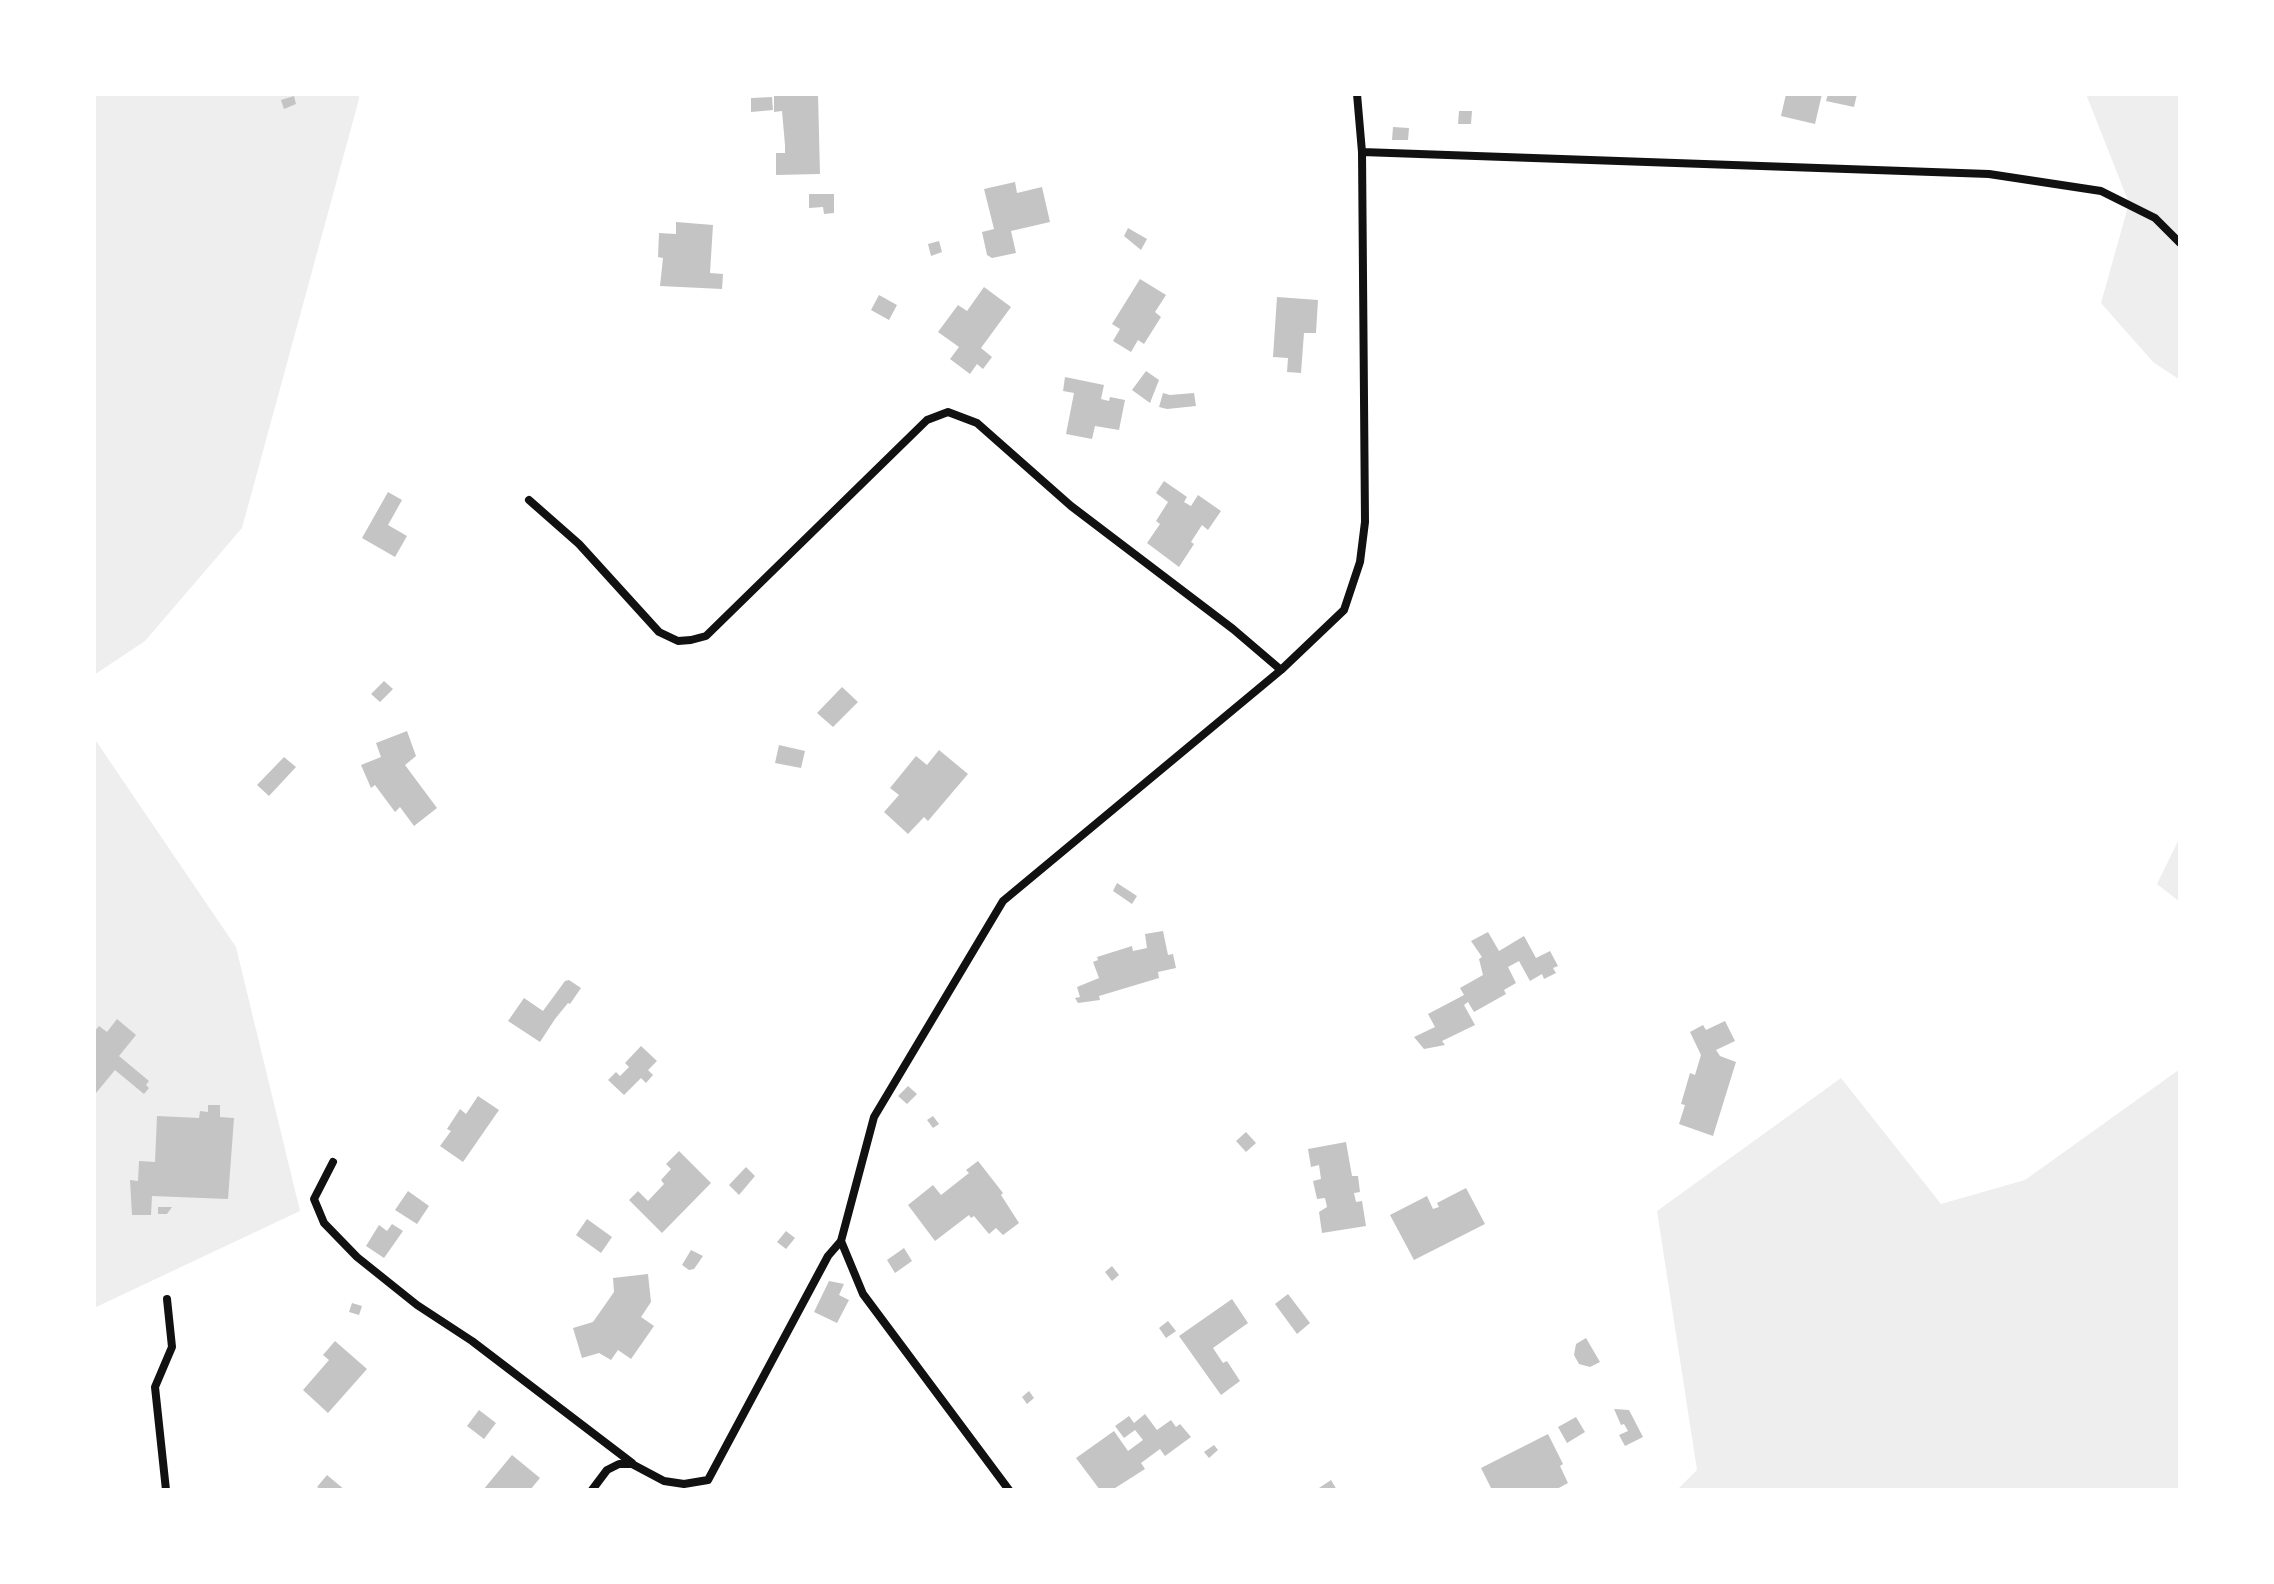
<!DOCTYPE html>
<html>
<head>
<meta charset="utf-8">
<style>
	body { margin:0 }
	#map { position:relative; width:2274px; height:1584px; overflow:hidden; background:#fff; font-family:"Crimson Pro",serif }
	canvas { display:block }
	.frame { position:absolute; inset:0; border:96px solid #fff; pointer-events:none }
</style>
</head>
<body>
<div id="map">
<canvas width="2274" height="1584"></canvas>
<div class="frame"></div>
</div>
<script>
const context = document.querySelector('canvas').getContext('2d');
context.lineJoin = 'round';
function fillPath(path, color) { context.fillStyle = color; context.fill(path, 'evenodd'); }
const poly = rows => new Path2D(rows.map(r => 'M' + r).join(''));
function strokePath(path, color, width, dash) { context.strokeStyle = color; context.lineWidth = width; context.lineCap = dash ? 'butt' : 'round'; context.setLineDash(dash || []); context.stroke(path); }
fillPath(poly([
	[94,94,359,94,359,99,242,528,145,641,94,675],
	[2086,94,2180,94,2180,380,2153,362,2101,303,2129,203],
	[94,738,236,947,300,1211,94,1308],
	[2180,837,2180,902,2157,884],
	[2180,1069,2180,1490,1677,1490,1697,1470,1657,1211,1841,1078,1941,1204,2025,1180]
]), '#eee');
fillPath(poly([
	[818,94,820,174,776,175,776,153,785,153,785,145,782,111,774,112,774,96],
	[1786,94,1822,94,1815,124,1781,116],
	[1828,94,1857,94,1854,107,1826,101],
	[294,96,296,104,284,109,281,100],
	[772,97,773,110,751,112,751,98],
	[1459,111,1472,111,1471,124,1458,124],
	[1393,127,1409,128,1408,140,1392,140],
	[1015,182,1017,193,1042,187,1050,222,1011,231,1016,253,992,258,987,255,982,232,994,229,984,189],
	[809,194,834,194,834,213,824,214,823,207,809,208],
	[676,222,713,225,710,273,723,274,722,289,660,286,663,258,658,257,659,233,676,234],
	[1128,228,1147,239,1141,250,1124,236],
	[939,241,942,252,931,256,928,244],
	[1140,279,1166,295,1155,312,1161,317,1144,344,1138,340,1131,352,1113,341,1120,329,1112,324],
	[984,287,1011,307,981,348,992,357,983,369,977,364,970,374,950,359,959,347,938,332,958,305,967,311],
	[879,295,897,305,889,320,871,310],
	[1277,297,1318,300,1316,333,1304,333,1301,373,1287,372,1288,358,1273,357],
	[1146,371,1159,380,1150,403,1132,390],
	[1065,377,1104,385,1101,399,1109,401,1110,397,1125,400,1119,430,1095,426,1092,439,1066,434,1074,393,1063,391],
	[1163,393,1170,395,1194,393,1196,406,1167,409,1159,407],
	[1164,481,1187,497,1184,502,1191,506,1198,495,1221,511,1208,530,1202,525,1191,542,1194,544,1179,567,1147,543,1160,524,1156,521,1168,502,1156,493],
	[388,492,402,500,388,525,407,536,395,557,362,538],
	[384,681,393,689,380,702,371,694],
	[842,687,858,702,833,727,817,713],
	[407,731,416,756,405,765,437,808,414,826,400,807,395,812,375,785,371,788,361,765,381,757,376,743],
	[779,745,805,751,801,768,775,763],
	[939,750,968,774,928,821,924,817,908,834,884,812,899,795,890,788,916,756,927,765],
	[284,757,296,767,269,796,257,785],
	[1117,883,1137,896,1132,904,1113,891],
	[1163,931,1168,955,1173,954,1176,968,1158,972,1159,978,1099,996,1100,1000,1078,1003,1075,998,1080,997,1077,987,1099,978,1093,962,1098,960,1097,957,1132,946,1133,951,1147,948,1145,934],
	[1488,932,1499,951,1524,936,1536,958,1550,951,1558,966,1553,968,1556,973,1544,979,1542,974,1530,981,1519,961,1508,967,1516,983,1504,990,1506,994,1474,1012,1468,1002,1464,1005,1475,1025,1442,1041,1445,1045,1424,1049,1414,1037,1435,1027,1428,1014,1464,995,1460,988,1483,975,1479,959,1482,957,1471,941],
	[569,980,581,988,570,1004,568,1003,555,1019,540,1042,508,1021,524,998,543,1011,565,981],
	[117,1019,136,1035,119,1056,149,1081,146,1085,149,1088,144,1094,115,1070,96,1093,94,1092,94,1032,99,1026,107,1032],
	[1725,1021,1735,1041,1716,1050,1720,1056,1736,1062,1713,1136,1679,1124,1685,1105,1681,1104,1690,1073,1695,1075,1701,1055,1690,1032,1703,1025,1706,1030],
	[641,1046,657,1061,648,1070,653,1075,646,1083,641,1078,624,1095,608,1080,616,1072,620,1076,629,1067,625,1063],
	[908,1086,917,1094,907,1104,898,1096],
	[478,1096,499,1110,463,1162,440,1146,451,1131,447,1129,460,1109,466,1114],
	[208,1105,220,1105,220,1117,234,1118,228,1199,152,1196,151,1215,132,1215,130,1180,138,1181,139,1161,155,1162,157,1116,199,1118,200,1111,208,1112],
	[933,1116,939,1124,933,1128,927,1120],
	[1246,1132,1256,1143,1246,1152,1236,1141],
	[1346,1142,1352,1176,1358,1176,1360,1192,1354,1193,1356,1202,1362,1201,1366,1226,1322,1233,1319,1212,1327,1207,1325,1198,1317,1199,1313,1181,1321,1179,1319,1165,1311,1167,1308,1149],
	[679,1151,711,1183,662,1233,629,1200,638,1191,648,1201,664,1184,661,1180,671,1169,666,1164],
	[978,1161,1003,1193,1001,1195,1019,1223,1003,1235,996,1228,989,1234,974,1216,971,1218,969,1215,935,1241,908,1205,933,1185,941,1195,969,1173,966,1170],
	[746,1167,755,1176,739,1195,729,1185],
	[1466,1188,1485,1224,1414,1260,1390,1215,1427,1196,1433,1209,1439,1207,1437,1203],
	[408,1191,429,1206,417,1224,395,1210],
	[158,1207,172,1207,167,1214,158,1214],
	[587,1219,612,1237,601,1253,576,1235],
	[392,1224,403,1231,384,1258,366,1246,379,1225,387,1231],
	[786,1231,795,1238,786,1249,777,1242],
	[904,1248,912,1261,895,1273,887,1260],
	[691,1250,703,1256,694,1269,689,1270,682,1265],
	[1112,1266,1119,1275,1112,1281,1105,1272],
	[648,1274,651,1302,641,1317,654,1326,631,1359,618,1350,611,1360,599,1353,582,1358,573,1328,593,1322,614,1292,613,1278],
	[829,1281,844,1284,839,1295,849,1300,837,1323,814,1312],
	[1288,1294,1310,1323,1297,1334,1275,1304],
	[1232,1299,1248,1323,1213,1348,1223,1363,1227,1361,1240,1381,1221,1395,1179,1336],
	[352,1303,362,1306,359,1315,349,1312],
	[1168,1321,1176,1331,1166,1338,1159,1328],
	[1586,1338,1600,1362,1590,1367,1579,1364,1574,1355,1576,1344],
	[335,1341,367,1369,328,1413,303,1390,329,1360,323,1355],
	[1029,1391,1034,1398,1027,1404,1022,1397],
	[1614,1409,1629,1410,1643,1437,1625,1446,1619,1435,1628,1431,1624,1424,1621,1425],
	[479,1410,496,1423,484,1439,467,1426],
	[1145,1414,1157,1430,1171,1420,1176,1427,1180,1424,1191,1437,1165,1456,1160,1449,1141,1463,1145,1469,1112,1490,1100,1490,1076,1458,1114,1431,1128,1451,1143,1440,1135,1430,1124,1438,1115,1426,1129,1416,1134,1423],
	[1576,1417,1585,1432,1567,1443,1558,1427],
	[1548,1434,1563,1464,1560,1466,1568,1483,1555,1490,1492,1490,1481,1468],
	[1214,1445,1218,1450,1209,1458,1204,1452],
	[512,1455,540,1478,530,1490,483,1490],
	[327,1475,345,1490,322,1490,317,1487],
	[1331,1480,1337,1490,1316,1490]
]), '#c4c4c4');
strokePath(poly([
	[1362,152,1989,174,2101,191,2155,218,2180,243],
	[529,500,579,544,659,632,678,641,691,640,706,636,927,420,948,412,977,423,1071,506,1233,629,1281,670],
	[333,1162,314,1199,324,1223,357,1257,417,1305,472,1341,632,1463],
	[841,1241,863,1294,1009,1490],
	[166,1490,155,1387,172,1347,167,1299],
	[592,1490,607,1470,619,1464,632,1464,664,1481,684,1484,708,1480,828,1256,841,1241,874,1117,1003,901,1281,670,1344,610,1360,562,1365,522,1362,152,1357,94]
]), '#111', 8);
</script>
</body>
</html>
